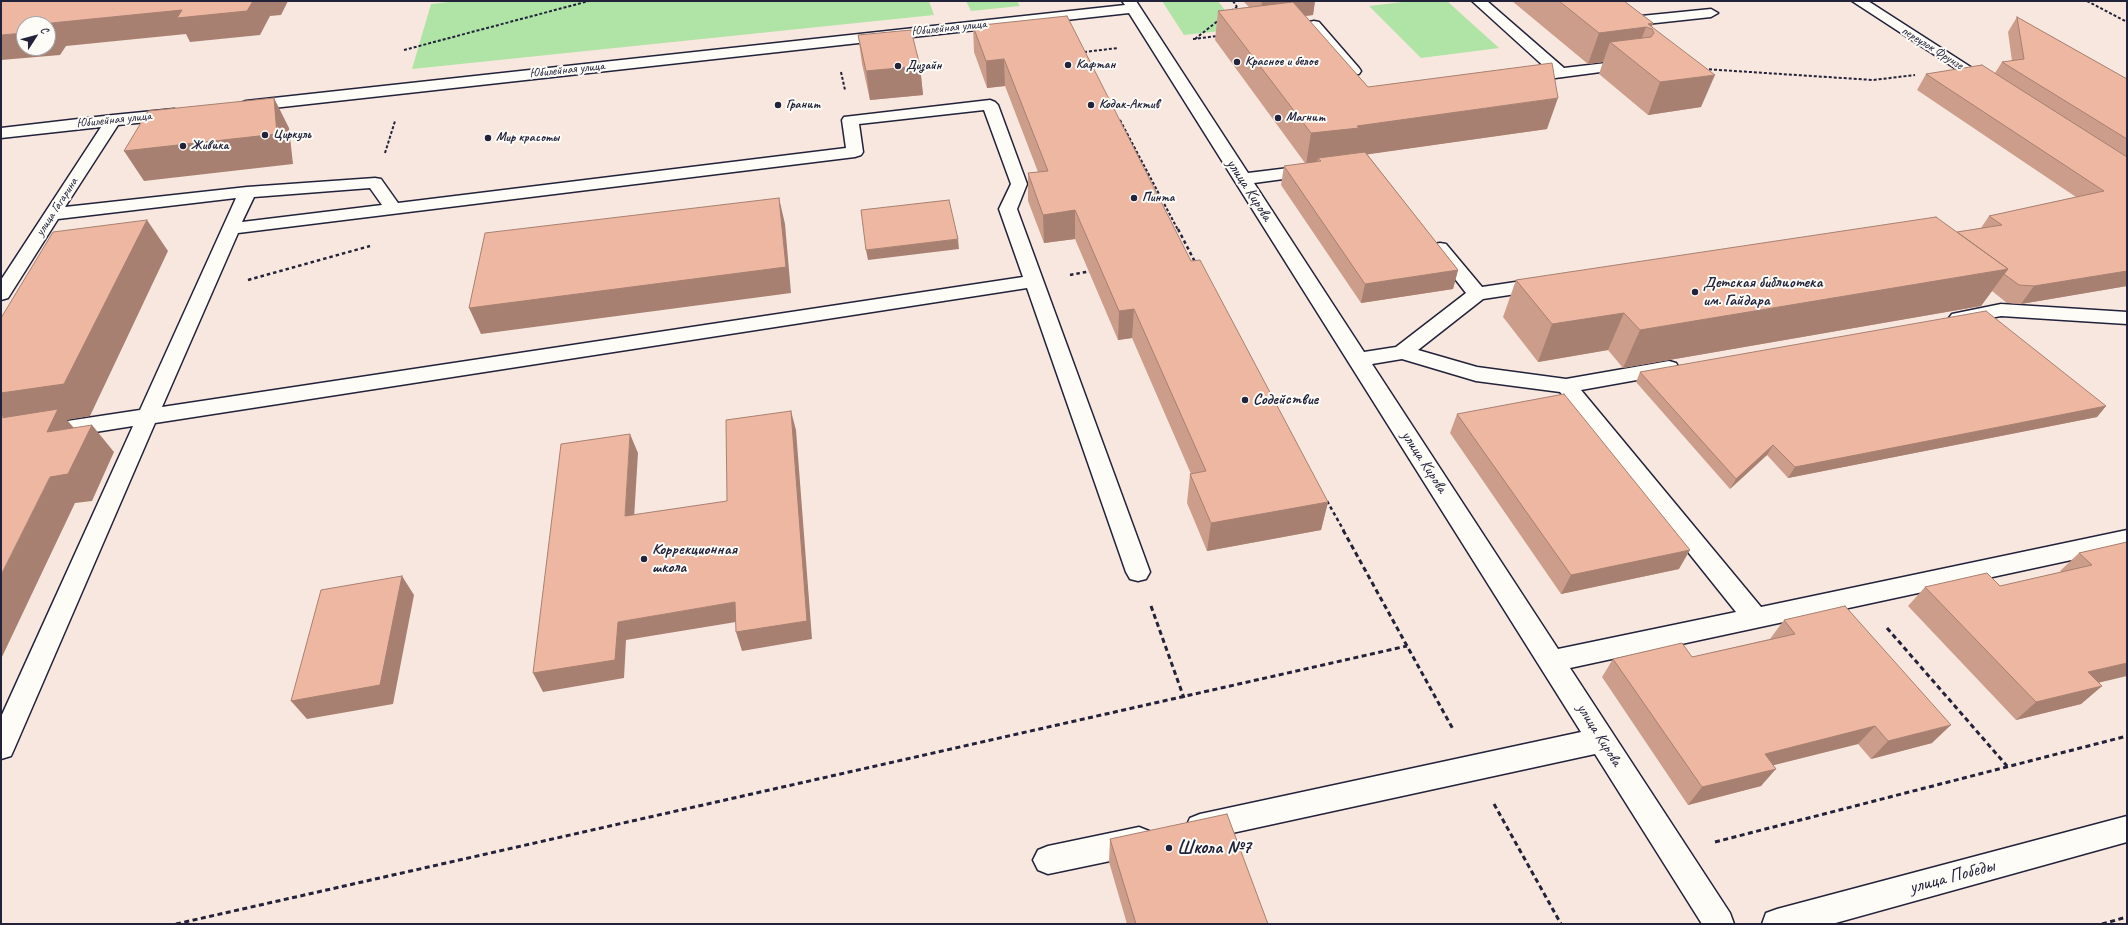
<!DOCTYPE html>
<html>
<head>
<meta charset="utf-8">
<style>
	body { margin:0 }
	#map { position:relative; width:2128px; height:925px; overflow:hidden; background:#f8e7de; font-family:Caveat,sans-serif }
	canvas { display:block }
	.frame { position:absolute; inset:0; border:2px solid #22223b; pointer-events:none }
	.north { position:absolute; left:16px; top:16px; width:40px; height:40px; box-sizing:border-box; background:#fdfcf7; border:1px solid #a5a5ac; border-radius:50%; rotate:54deg; font-size:11px; font-weight:700; line-height:16px; text-align:center; color:#22223b }
	.north::after { content:''; display:block; margin:auto; width:14px; height:18px; background:#22223b; clip-path:polygon(50% 0,100% 100%,50% 72%,0 100%) }
</style>
</head>
<body>
<div id="map">
<canvas width="2128" height="925"></canvas>
<div class="frame"></div>
<div class="north">С</div>
</div>
<script>
const context = document.querySelector('canvas').getContext('2d');
context.lineJoin = 'round';
function fillPath(path, color) { context.fillStyle = color; context.fill(path, 'evenodd'); }
const poly = rows => new Path2D(rows.map(r => 'M' + r).join(''));
function strokePath(path, color, width, dash) { context.strokeStyle = color; context.lineWidth = width; context.lineCap = dash ? 'butt' : 'round'; context.setLineDash(dash || []); context.stroke(path); }
function write(font, color, halo, rows, align = 'center') {
  context.font = font + ' Caveat,sans-serif'; context.lineWidth = 4; context.setLineDash([]); context.textBaseline = 'middle'; context.strokeStyle = halo; context.fillStyle = color; for (const [text, x, y, turn = 0] of rows) {
    context.save(); context.translate(x, y); context.rotate((+turn || 0) * Math.PI / 180); context.textAlign = isNaN(turn) ? turn : align; if (halo) context.strokeText(text, 0, 0); context.fillText(text, 0, 0); context.restore();
  }
}
fillPath(poly([
	[458,1,929,1,934,15,412,69,431,4],
	[966,1,1017,1,1020,6,971,11],
	[1162,1,1218,1,1239,29,1184,35],
	[1411,1,1447,1,1499,48,1421,58,1369,6]
]), '#afe4a6');
const minor = poly([
	[1122,1,1136,1,1248,173,1313,165,1319,166,1321,170,1319,174,1313,175,1254,183,1364,352,1396,347,1466,293,1431,248,1434,244,1440,243,1446,244,1482,287,1542,278,1549,280,1551,284,1549,288,1542,290,1483,299,1418,350,1477,367,1566,379,1669,361,1676,363,1679,368,1676,373,1581,390,1761,607,2127,530,2127,548,1570,668,1730,913,1734,924,1702,924,1595,754,1200,840,1190,836,1186,827,1190,818,1200,814,1581,732,1129,13,246,111,241,109,238,106,241,103,246,101,1125,5,1122,1],
	[1402,359,1476,381,1560,392,1736,612,1558,649,1372,364,1402,359],
	[1472,1,1487,1,1564,68,1631,60,1636,61,1638,64,1636,67,1631,68,1525,82,1520,81,1518,78,1520,75,1548,70,1472,1],
	[1594,1,1610,1,1631,17,1711,9,1718,13,1711,17,1628,26,1623,25,1594,1],
	[1852,1,1868,1,1997,84,1994,87,1984,87,1852,1],
	[1314,21,1319,22,1359,68,1361,71,1359,74,1349,74,1309,28,1307,25,1309,22,1314,21],
	[990,100,995,102,998,105,1027,184,1017,209,1150,572,1146,579,1138,581,1130,579,1126,572,1027,288,155,423,15,747,11,756,1,759,1,717,133,426,1,447,1,431,140,410,236,198,58,219,8,298,1,300,1,280,101,127,1,138,1,128,113,115,174,109,180,111,182,114,180,117,174,119,118,125,65,207,247,187,375,178,381,179,398,203,846,148,842,120,844,117,990,100],
	[984,110,1011,184,999,209,1023,277,162,407,238,233,855,157,861,155,863,152,859,124,984,110],
	[370,188,382,205,242,222,254,197,370,188],
	[2001,304,2127,312,2127,324,2001,316,1959,324,1952,322,1949,318,1952,314,2001,304],
	[2127,816,2127,842,1832,924,1762,924,1766,913,1777,909,2127,816],
	[1139,827,1149,831,1153,841,1149,851,1139,855,1048,874,1038,870,1033,860,1038,850,1048,846,1139,827]
]);
strokePath(minor, '#22223b', 3);
strokePath(poly([
	[1233,1,1237,7],
	[2087,1,2127,22],
	[1231,11,1237,7],
	[1193,39,1218,36],
	[1195,39,1219,20],
	[404,50,589,1],
	[1084,52,1118,48],
	[1704,69,1873,80,1915,75],
	[841,72,845,90],
	[1120,120,1178,230],
	[385,153,395,121]
]), '#22223b', 2, [3, 2]);
strokePath(poly([
	[1178,229,1195,262],
	[1070,275,1091,271],
	[248,280,370,246],
	[1327,501,1344,531]
]), '#22223b', 2.5, [3.5, 3]);
strokePath(poly([
	[1343,530,1454,731],
	[1151,606,1184,698],
	[1887,628,2007,766],
	[1494,804,1561,924],
	[1715,842,2127,736],
	[176,924,1407,646],
	[2102,924,2127,917]
]), '#22223b', 3, [5, 3.5]);
fillPath(minor, '#fdfcf7');
fillPath(poly([
	[1243,1,1315,1,1313,15,1305,16,1368,87,1547,129,1367,154,1458,270,1453,289,1361,303,1281,185,1284,166,1305,163,1215,40,1218,11,1249,7],
	[1512,1,1624,1,1653,23,1652,27,1701,107,1648,115,1599,74,1603,62,1588,64],
	[2017,17,2127,79,2127,286,2021,304,2007,303,1992,291,1981,306,1623,368,1608,350,1538,362,1503,317,1516,280,1957,232,1981,228,1989,216,2076,197,1917,90,1926,74,1995,73,2002,62,2012,61,2008,32],
	[973,26,1191,261,1328,502,1321,530,1207,551,1187,503,1190,474,1191,474,1132,338,1118,340,1075,239,1044,243,1028,201,1028,173,1038,172,1005,86,987,88,974,52],
	[858,35,920,66,923,95,870,100,862,64],
	[1640,372,2106,406,2097,417,1788,478,1767,455,1730,489,1636,382],
	[1457,414,1679,569,1561,594,1450,433],
	[2127,542,2099,683,2102,686,2081,704,2016,720,1908,606,1925,587,2000,586,2061,572,2060,571,2079,553],
	[1784,620,1932,743,1871,759,1858,744,1774,765,1761,786,1688,805,1602,677,1613,659,1692,657,1770,639],
	[1110,839,1268,924,1127,924,1109,862]
]), '#cd9d8b');
fillPath(poly([
	[253,1,288,1,281,15,270,16,260,35,190,42,186,34,66,46,60,55,1,60,1,35,24,33,24,48,48,48,48,26,51,23],
	[1262,1,1315,1,1313,15,1260,21],
	[1653,23,1651,28,1648,24],
	[1646,27,1634,59,1610,42,1603,62,1588,64,1599,33],
	[1004,59,1005,86,987,88,986,61],
	[920,66,923,95,870,100,866,71],
	[1715,75,1701,107,1648,115,1660,82],
	[274,98,289,128,293,164,144,181,124,151],
	[1558,98,1547,129,1321,161,1318,158,1317,163,1306,164,1311,133,1357,126],
	[779,198,785,224,791,293,481,334,469,308],
	[1075,210,1075,239,1044,243,1043,215],
	[147,220,168,251,90,416,67,420,81,436,12,428,1,415,1,380],
	[958,239,959,249,868,260,866,250],
	[2008,269,1981,306,1623,368,1640,330],
	[1458,270,1453,289,1361,303,1365,284],
	[2127,271,2127,286,2021,304,2034,286],
	[1134,309,1132,338,1118,340,1119,311],
	[1624,313,1608,350,1538,362,1552,324],
	[2106,406,2097,417,1788,478,1795,467],
	[791,411,796,430,812,639,742,651,736,632],
	[92,425,114,452,92,501,75,503,1,659,1,575,50,477],
	[630,434,638,453,633,535,625,516],
	[1773,445,1767,455,1730,489,1736,479],
	[1328,502,1321,530,1207,551,1211,523],
	[1690,550,1679,569,1561,594,1571,575],
	[402,576,414,595,393,704,307,719,291,701],
	[735,602,742,621,626,640,624,678,543,692,533,673,618,622],
	[2127,663,2127,676,2068,690,2088,672],
	[2102,686,2081,704,2016,720,2036,702],
	[1951,725,1932,743,1871,759,1888,741],
	[1875,726,1858,744,1750,771,1765,754],
	[1776,769,1761,786,1688,805,1702,787]
]), '#a78071');
const building = poly([
	[1,1,253,1,247,11,177,18,182,10,51,23,48,26,48,24,24,24,24,33,1,35,1,1],
	[1559,1,1624,1,1653,23,1648,24,1715,75,1660,82,1610,42,1651,37,1654,33,1652,29,1646,27,1599,33,1559,1],
	[1293,2,1368,87,1552,63,1558,98,1357,126,1359,128,1311,133,1218,11,1293,2],
	[1067,16,1191,261,1200,260,1328,502,1211,523,1190,474,1206,471,1134,309,1119,311,1075,210,1043,215,1028,173,1048,171,1004,59,986,61,973,26,1067,16],
	[2017,17,2127,79,2127,139,2002,62,2024,59,2017,17],
	[911,30,920,66,866,71,858,35,911,30],
	[1982,65,2127,157,2127,271,2034,286,2019,285,2004,274,2008,269,1957,232,2002,225,1989,216,2104,191,1926,74,1982,65],
	[274,98,277,134,124,151,148,111,274,98],
	[1365,152,1458,270,1365,284,1284,166,1321,161,1318,158,1365,152],
	[779,198,786,267,469,308,485,233,779,198],
	[949,200,958,239,866,250,861,210,949,200],
	[1936,217,2008,269,1640,330,1624,313,1552,324,1516,280,1936,217],
	[147,220,64,384,1,393,1,318,53,232,147,220],
	[1986,311,2106,406,1795,467,1773,445,1736,479,1640,372,1986,311],
	[1564,394,1690,550,1571,575,1457,414,1564,394],
	[58,409,47,432,92,425,68,474,50,477,1,575,1,418,58,409],
	[791,411,807,621,736,632,735,602,618,622,615,660,533,673,561,444,630,434,625,516,727,501,726,420,791,411],
	[2127,542,2127,663,2088,672,2102,686,2036,702,1925,587,1987,573,2000,586,2092,565,2079,553,2127,542],
	[402,576,380,685,291,701,321,590,402,576],
	[1845,606,1951,725,1888,741,1875,726,1765,754,1776,769,1702,787,1613,659,1682,643,1692,657,1795,634,1784,620,1845,606],
	[1227,814,1268,924,1136,924,1110,839,1227,814]
]);
fillPath(building, '#eeb7a2');
strokePath(building, '#a78071', 1);
for (const [x, y, r, color] of [
	[1237,62,4,"#22223b"],
	[1068,65,4,"#22223b"],
	[898,66,4,"#22223b"],
	[778,105,4,"#22223b"],
	[1091,105,4,"#22223b"],
	[1278,118,4,"#22223b"],
	[265,135,4,"#22223b"],
	[488,138,4,"#22223b"],
	[183,146,4,"#22223b"],
	[1134,198,4,"#22223b"],
	[1695,292,4,"#22223b"],
	[1245,400,4,"#22223b"],
	[644,559,4,"#22223b"],
	[1169,848,4,"#22223b"]
]) { const dot = new Path2D(); dot.arc(x, y, r, 0, 2 * Math.PI); context.fillStyle = color; context.fill(dot); strokePath(dot, '#fdfcf7', 1.5); }
write('13px', '#22223b', '#fdfcf7', [
	["Юбилейная улица",949,28,-6],
	["переулок Фрунзе",1932,48,32],
	["Юбилейная улица",567,70,-6],
	["Юбилейная улица",114,120,-6],
	["улица Гагарина",57,207,-57]
]);
write('bold 13px', '#22223b', '#fdfcf7', [
	["Красное и белое",1245,62],
	["Кафтан",1076,65],
	["Дизайн",906,66],
	["Гранит",786,105],
	["Кодак-Актив",1099,105],
	["Магнит",1286,118],
	["Циркуль",273,135],
	["Мир красоты",496,138],
	["Живика",191,146],
	["Пинта",1142,198]
], 'left');
write('16px', '#22223b', '#fdfcf7', [
	["улица Кирова",1249,190,57],
	["улица Кирова",1424,462,57],
	["улица Кирова",1599,735,58]
]);
write('bold 16px', '#22223b', '#fdfcf7', [
	["Детская библиотека",1703,283],
	["им. Гайдара",1703,301],
	["Содействие",1253,400],
	["Коррекционная",652,550],
	["школа",652,568]
], 'left');
write('bold 19px', '#22223b', '#fdfcf7', [
	["Школа №7",1177,848]
], 'left');
write('19px', '#22223b', '#fdfcf7', [
	["улица Победы",1952,877,-15]
]);
</script>
</body>
</html>
